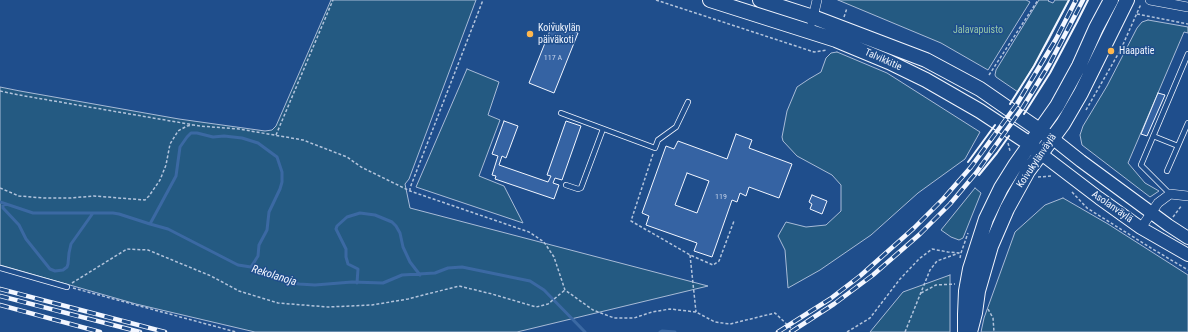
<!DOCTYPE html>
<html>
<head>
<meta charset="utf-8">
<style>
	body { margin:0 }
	canvas { display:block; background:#1f4e8c }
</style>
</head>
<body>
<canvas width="1188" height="332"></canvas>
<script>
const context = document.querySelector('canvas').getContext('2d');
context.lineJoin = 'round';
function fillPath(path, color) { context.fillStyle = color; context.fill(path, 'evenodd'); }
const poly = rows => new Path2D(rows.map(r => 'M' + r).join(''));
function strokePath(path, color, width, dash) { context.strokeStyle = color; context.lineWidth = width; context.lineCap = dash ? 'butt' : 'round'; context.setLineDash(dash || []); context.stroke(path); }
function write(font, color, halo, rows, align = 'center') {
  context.font = font + ' "Roboto Condensed",sans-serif'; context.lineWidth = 3; context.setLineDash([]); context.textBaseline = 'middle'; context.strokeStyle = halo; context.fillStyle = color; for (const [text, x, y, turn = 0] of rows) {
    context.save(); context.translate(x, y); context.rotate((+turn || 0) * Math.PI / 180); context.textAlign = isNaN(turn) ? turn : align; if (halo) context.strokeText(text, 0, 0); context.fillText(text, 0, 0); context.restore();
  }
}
const green = poly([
	[331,0,476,0,409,179,405,184,410,208,708,286,517,332,255,332,136,304,0,265,0,87,20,91,179,119,265,131,272,130,276,126,331,0],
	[838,0,1026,0,1030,2,988,70,941,43,838,0],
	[1039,0,1049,0,1048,1,1053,3,1055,0,1069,0,1049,40,1018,92,996,77,995,75,996,70,1039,0],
	[1148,20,1188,27,1188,33,1184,32,1128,163,1145,183,1159,191,1150,197,1082,145,1080,135,1083,126,1107,86,1137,28,1142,22,1148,20],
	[837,52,887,73,980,132,965,159,918,193,871,235,820,270,788,288,785,250,778,236,786,222,806,227,826,225,841,211,841,185,832,175,797,156,783,141,782,137,787,111,797,87,809,79,821,72,826,58,831,53,837,52],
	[467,69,499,82,488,115,500,120,479,176,504,186,523,223,416,187,467,69],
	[975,188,981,193,963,238,959,240,951,237,941,230,975,188],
	[1063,198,1108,224,1188,275,1188,332,981,332,984,318,1015,232,1045,205,1063,198],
	[950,275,950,332,870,332,903,292,950,275]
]);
fillPath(green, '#245a82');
strokePath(green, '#a8bbd7', 1);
strokePath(poly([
	[0,202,33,213,113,213,119,214,150,224,168,229,238,265,251,267,281,280,299,284,315,285,352,282,383,283,402,275,435,273,448,268,462,267,530,281,544,290,585,332],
	[3,203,3,208,19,225,26,239,50,269,55,271,63,270,67,267,68,264,69,253,71,244,93,213],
	[150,224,176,176,180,147,187,137,191,133,197,133,213,137,224,136,242,138,258,143,277,157,282,172,282,182,280,189,269,212,267,230,259,245,258,256,251,267],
	[357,283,358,269,348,264,346,257,346,249,336,229,337,226,347,217,360,213,375,215,392,222,396,226,400,233,403,247,410,262,420,275],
	[660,332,662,331,675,332]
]), '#3b69a3', 3);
const building = poly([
	[553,23,578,33,554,93,529,83,553,23],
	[1158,93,1165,95,1147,136,1141,134,1158,93],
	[504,121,518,126,506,158,502,156,499,165,548,182,551,176,547,175,566,121,581,126,562,180,555,178,553,183,559,185,554,199,495,179,496,176,492,175,498,156,492,154,504,121],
	[736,134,752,140,749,148,792,164,779,198,749,187,746,196,740,193,737,202,732,200,712,257,694,251,697,243,646,225,649,216,642,213,666,146,674,149,678,141,727,159,736,134],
	[687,173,709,181,697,213,675,205,687,173],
	[812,195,827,201,822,214,810,209,812,204,809,202,812,195]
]);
fillPath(building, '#3563a3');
strokePath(building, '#f2f6ff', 1);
const lane = poly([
	[561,113,655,148,658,140,676,127,688,102],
	[1153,136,1178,146],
	[1167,171,1188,123],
	[566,185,578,189,581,188,603,129],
	[1170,194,1141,165,1188,54],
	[0,268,67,287]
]);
const street = poly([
	[1150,0,1188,7],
	[812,22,817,0],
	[1141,228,1158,203,1170,194,1188,196]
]);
const secondary = poly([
	[1052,138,1081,161,1168,225,1188,238],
	[1040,153,1099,198,1141,228,1188,255]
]);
const primary = poly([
	[710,0,836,40,889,62,926,80,980,111,1030,144,1037,151],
	[760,0,813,17,926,60,980,89,1048,136],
	[965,332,965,314,966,291,970,269,986,219,1001,188,1016,164,1057,106,1079,66,1096,28,1111,0],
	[970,332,975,313,978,291,991,246,1007,209,1028,171,1063,124,1081,93,1127,0]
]);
strokePath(lane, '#f2f6ff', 6);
strokePath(street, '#f2f6ff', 10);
strokePath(secondary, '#f2f6ff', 14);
strokePath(primary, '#f2f6ff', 16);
strokePath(poly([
	[656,0,814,52,827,50],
	[1137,14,1188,24],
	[844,17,847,8],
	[989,75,1038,0],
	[0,91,19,95,200,126,239,129,303,140,347,157,361,167,410,191,529,232,544,242,554,257,565,290,593,310,614,318,634,318,652,312,670,309,696,312,715,322,730,324,775,313,795,332],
	[1086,110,1121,49,1141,4],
	[276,135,333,0],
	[1008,143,1010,151],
	[653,154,631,221,690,255,713,265,719,261,734,221],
	[1038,177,1052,176],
	[0,188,19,196,44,198,71,198,94,196,145,200,149,196,160,180,166,165,170,144,178,131,187,126,192,125],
	[410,191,410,188,483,0],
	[1072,192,1087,208,1151,248,1188,270],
	[1173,217,1182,205],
	[690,255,696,312],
	[960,258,961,253,968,233],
	[72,283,127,249,148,250,211,276,239,291,278,303,328,307,372,305,408,299,459,286,492,294,536,307,548,304,565,290],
	[73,288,236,332],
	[921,293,936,285,955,284],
	[988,309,993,318,994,332],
	[847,332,870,318,900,279,919,259,932,249,948,252,961,253],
	[905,332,930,270,937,261,959,253]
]), '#b3c4dc', 1.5, [3, 2]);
strokePath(lane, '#1f4e8c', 4.5);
strokePath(street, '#1f4e8c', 9);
strokePath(secondary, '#1f4e8c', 12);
strokePath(primary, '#1f4e8c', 14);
const rail = poly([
	[0,289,165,332],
	[0,296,140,332],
	[0,305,100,332],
	[778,332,830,299,860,276,914,228,943,199,971,167,1017,104,1056,39,1076,0],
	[791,332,834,304,873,275,920,234,950,204,976,173,1023,107,1050,63,1083,0]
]);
strokePath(rail, '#f2f6ff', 4.5);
strokePath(rail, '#1f4e8c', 3, [9]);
strokePath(poly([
	[1010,104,1034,66,1069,0],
	[1024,114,1050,73,1077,22,1088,0],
	[968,162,995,125],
	[979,175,997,153,1009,136]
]), '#f2f6ff', 2);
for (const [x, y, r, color] of [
	[530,34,4,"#ffb74d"],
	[1111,51,4,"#ffb74d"]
]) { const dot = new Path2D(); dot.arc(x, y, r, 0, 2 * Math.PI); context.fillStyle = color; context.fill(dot); strokePath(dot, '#1f4e8c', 1.5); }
write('8px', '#c3d1e8', null, [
	["117 A",553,58],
	["119",721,197]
]);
write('10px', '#f2f6ff', '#1f4e8c', [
	["Koivukylän",538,28],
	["päiväkoti",538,40],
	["Haapatie",1119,51]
], 'left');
write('10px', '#97c8a6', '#1f4e8c', [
	["Jalavapuisto",978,30]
]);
write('10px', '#f2f6ff', '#1f4e8c', [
	["Talvikkitie",883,60,24],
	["Koivukylänväylä",1037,161,-56],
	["Asolanväylä",1112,207,35]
]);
write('italic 11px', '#f2f6ff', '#1f4e8c', [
	["Rekolanoja",274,276,17]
]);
</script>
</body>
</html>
